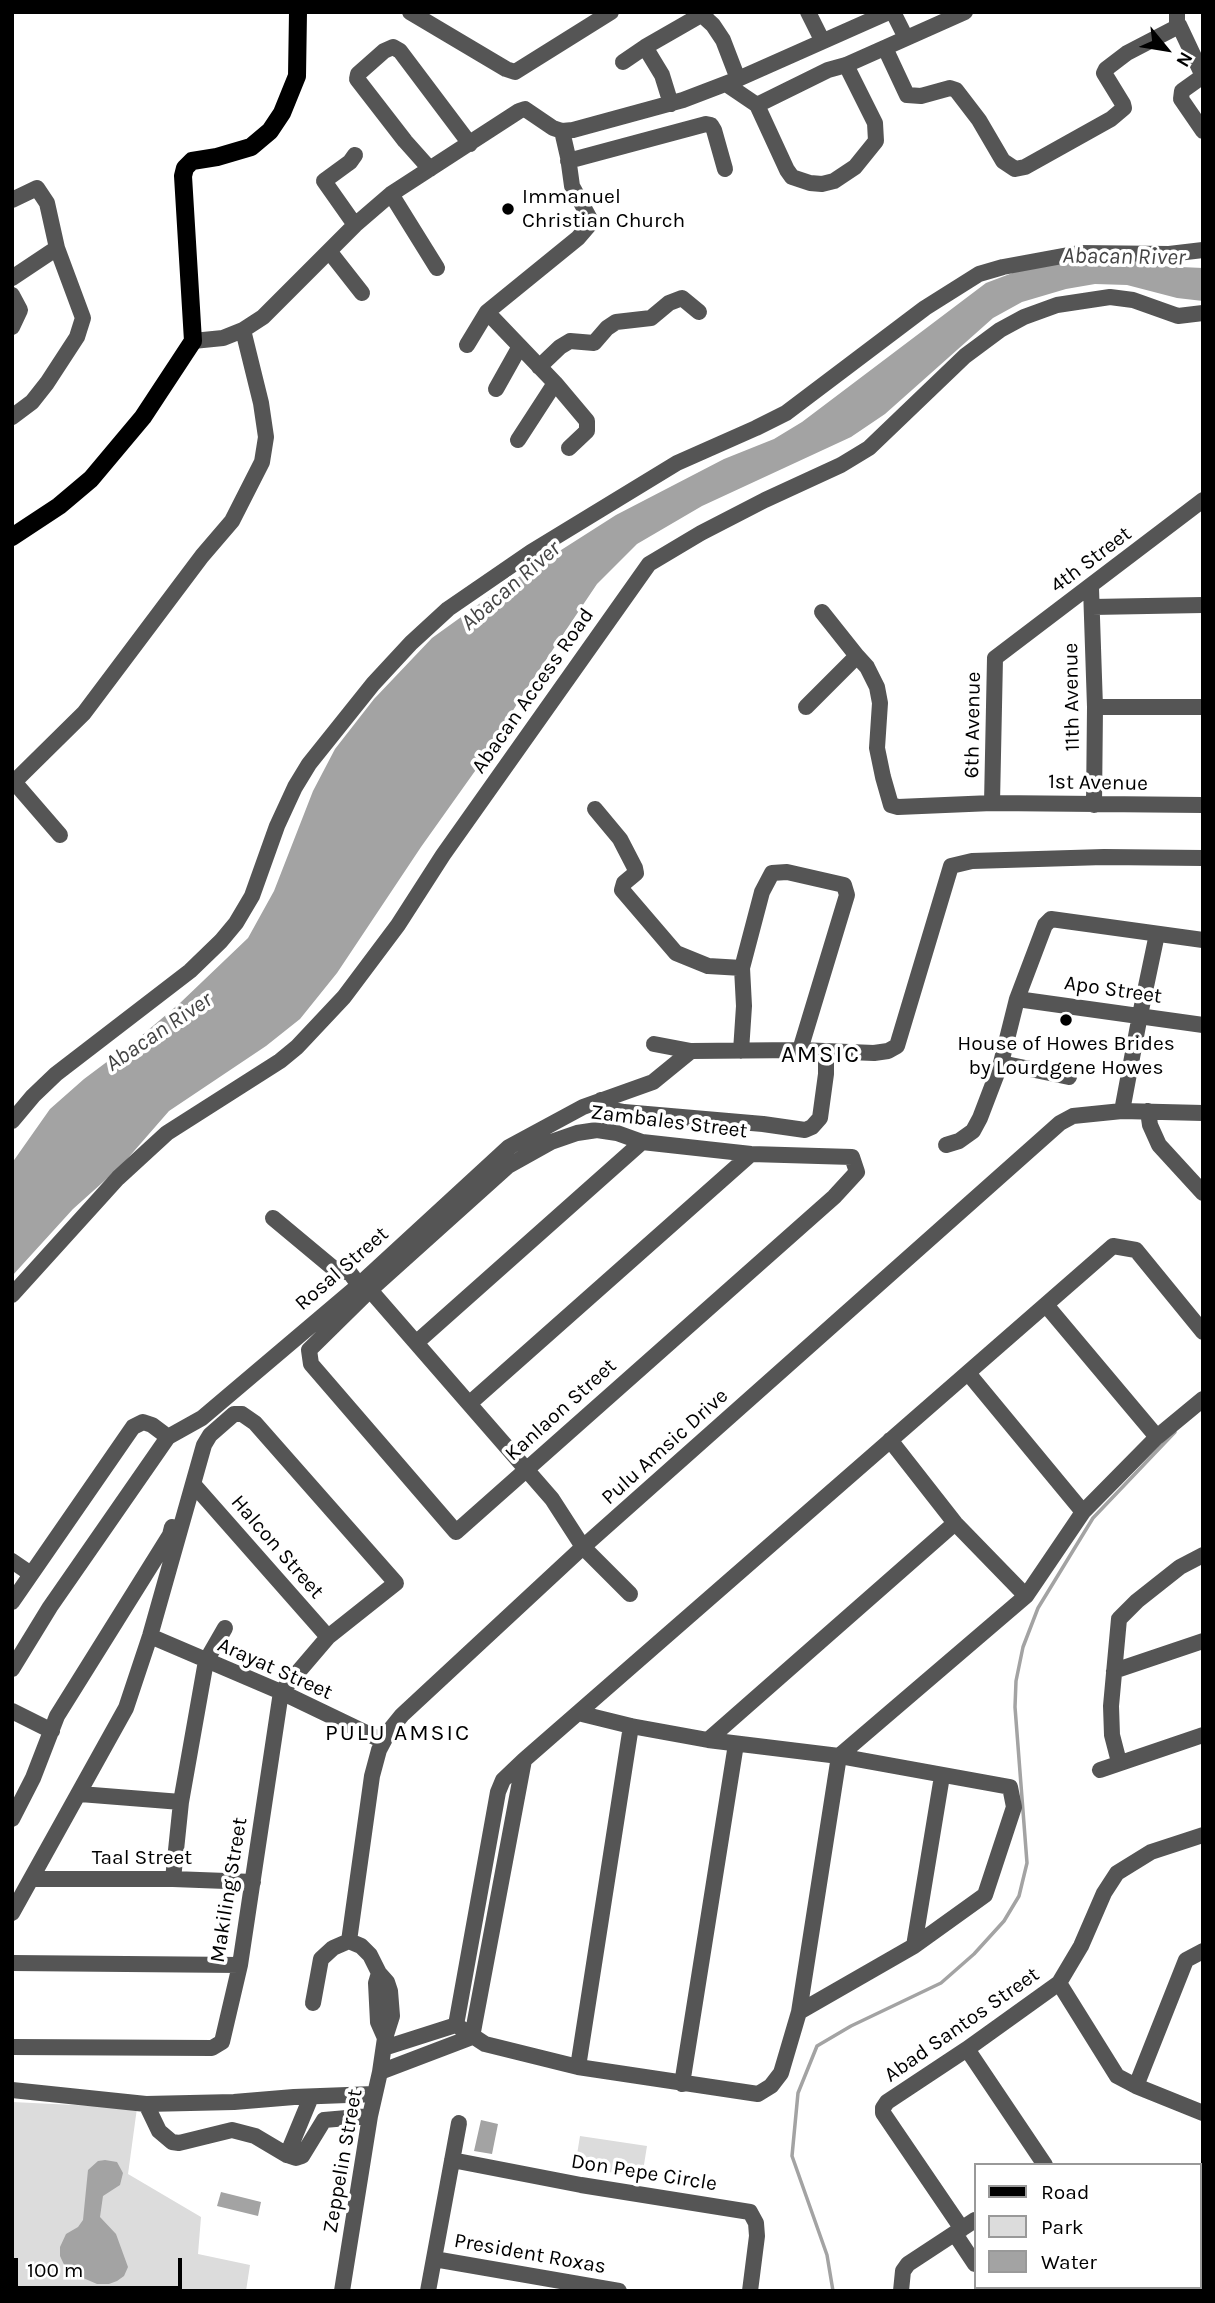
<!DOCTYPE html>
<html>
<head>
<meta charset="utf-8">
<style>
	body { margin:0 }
	#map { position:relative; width:1215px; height:2303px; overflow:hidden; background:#fff; font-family:Karla,sans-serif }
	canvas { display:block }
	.frame { position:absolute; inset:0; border:14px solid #000; pointer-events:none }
	.legend { position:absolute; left:974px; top:2163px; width:228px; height:126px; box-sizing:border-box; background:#fff; border:2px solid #999; margin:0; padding:9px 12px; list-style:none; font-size:21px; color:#000 }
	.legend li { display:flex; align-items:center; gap:14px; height:35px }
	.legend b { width:35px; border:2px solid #999 }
	.north { position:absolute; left:1131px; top:14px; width:70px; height:70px; -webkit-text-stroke:5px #fff; paint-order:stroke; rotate:120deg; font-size:19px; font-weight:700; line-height:28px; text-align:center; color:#000 }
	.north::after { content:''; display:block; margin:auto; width:24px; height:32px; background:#000; clip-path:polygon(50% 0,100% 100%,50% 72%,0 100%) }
	.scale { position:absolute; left:14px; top:2258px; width:168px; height:32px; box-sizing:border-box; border:4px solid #000; border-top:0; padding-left:9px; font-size:21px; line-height:24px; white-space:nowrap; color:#000; -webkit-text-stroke:5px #fff; paint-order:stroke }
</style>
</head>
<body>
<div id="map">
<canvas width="1215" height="2303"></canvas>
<div class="frame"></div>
<ul class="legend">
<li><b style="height:9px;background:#000"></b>Road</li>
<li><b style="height:19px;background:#dcdcdc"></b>Park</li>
<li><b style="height:19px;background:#a3a3a3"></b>Water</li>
</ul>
<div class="north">N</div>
<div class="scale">100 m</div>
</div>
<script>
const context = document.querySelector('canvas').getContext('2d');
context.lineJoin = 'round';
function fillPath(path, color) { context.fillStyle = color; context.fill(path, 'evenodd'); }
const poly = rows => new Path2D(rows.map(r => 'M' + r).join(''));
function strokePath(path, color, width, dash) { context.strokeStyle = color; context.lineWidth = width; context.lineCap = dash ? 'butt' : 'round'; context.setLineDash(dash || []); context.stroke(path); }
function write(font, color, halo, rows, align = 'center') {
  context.font = font + ' Karla,sans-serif'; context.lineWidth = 7; context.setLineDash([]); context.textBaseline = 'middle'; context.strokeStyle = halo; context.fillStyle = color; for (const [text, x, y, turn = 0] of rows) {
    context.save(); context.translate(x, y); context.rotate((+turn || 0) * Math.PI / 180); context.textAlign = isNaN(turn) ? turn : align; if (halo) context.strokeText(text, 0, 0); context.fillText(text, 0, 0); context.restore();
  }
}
fillPath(poly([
	[12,2102,137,2108,128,2174,201,2217,198,2254,250,2265,246,2291,12,2291],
	[580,2136,647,2146,642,2177,575,2167]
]), '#dcdcdc');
fillPath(poly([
	[1109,256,1159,266,1203,268,1203,301,1177,298,1127,285,1095,284,1066,289,1022,302,993,318,885,414,851,437,702,506,637,544,597,584,525,691,480,764,421,847,337,973,300,1019,266,1046,169,1111,121,1166,73,1209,12,1276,12,1163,50,1109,84,1079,140,1037,180,1003,248,938,274,891,313,791,335,749,374,699,432,638,500,589,616,515,724,459,774,439,802,422,986,283,1023,269],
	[481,2120,498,2124,492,2154,474,2151],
	[105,2160,117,2162,123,2173,120,2185,103,2196,100,2217,116,2234,128,2267,124,2276,117,2281,109,2284,97,2284,67,2271,60,2256,60,2247,66,2234,78,2227,83,2220,88,2170,98,2161],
	[221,2192,261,2202,258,2216,217,2206]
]), '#a3a3a3');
strokePath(poly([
	[833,2291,827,2255,792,2156,798,2093,817,2046,851,2026,941,1983,974,1954,1004,1921,1019,1896,1027,1863,1015,1707,1016,1681,1023,1647,1038,1608,1093,1518,1175,1432]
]), '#a3a3a3', 3.5);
strokePath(poly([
	[410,12,506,69,515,72,611,12],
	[808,12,822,40],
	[893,12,906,38],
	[702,15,713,25,723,40,738,79],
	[1179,25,1203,76,1182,91,1181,99,1203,131],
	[645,47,662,75,671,104],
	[885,48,907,95,921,96,950,88,956,90,979,120,1003,161,1015,169,1025,167,1111,119,1124,108,1123,104,1104,73,1106,69,1127,53,1177,27,1177,12],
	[623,62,645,47,706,12],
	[726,84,757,105,828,70,846,65,965,12],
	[757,105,787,170,792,177,810,183,822,184,834,181,855,167,876,141,875,123,846,65],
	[355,155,350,162,324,181,355,225],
	[568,161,706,124,711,125,714,130,725,169],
	[430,169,405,141,357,79,358,74,384,51,393,47,400,51,470,144],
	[391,194,437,268],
	[12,200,37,188,47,203,57,248,83,318,77,337,47,383,32,402,12,417],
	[329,251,362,293],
	[12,278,57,248],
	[12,295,20,310,12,327],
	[487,312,555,383,587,421,587,431,569,448],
	[193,341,223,338,243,330,263,317,355,225,391,194,519,111,525,109,553,128,562,131,573,130,683,100,738,79,889,12],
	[467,345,487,312,578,238,590,224,590,219,572,186,568,157,562,131],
	[539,367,560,347,570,341,594,343,607,328,616,322,651,318,669,303,682,298,699,312],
	[496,389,519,348],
	[518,440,555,383],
	[1091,588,1095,707,1094,805],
	[1092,607,1203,605],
	[822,612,857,656],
	[806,707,857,656,867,667,877,687,880,703,877,748,883,777,891,805,898,807,992,803,1203,805],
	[1095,707,1203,707],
	[15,783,60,835],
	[12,784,84,713,202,556,232,521,262,462,266,437,261,403,243,330],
	[992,803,995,658,1203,500],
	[595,809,620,839,635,868,636,873,624,883,622,890,676,953,708,966,742,968],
	[1017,999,1203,1025],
	[654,1044,691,1051],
	[741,1051,744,1006,742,968,762,892,772,873,787,872,844,885,847,895,800,1050],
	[1001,1063,1069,1077],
	[601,1100,614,1110,624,1112,763,1124,805,1130,812,1127,820,1118,826,1074,826,1051],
	[1122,1111,1140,1015,1157,934],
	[1148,1111,1150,1125,1159,1145,1203,1193],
	[12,1121,33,1096,56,1074,190,971,221,941,236,923,252,896,277,826,295,787,309,764,373,684,411,643,448,609,531,552,677,463,756,428,786,413,925,308,979,274,1003,267,1079,253,1169,254,1203,250],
	[597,1130,617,1133,642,1142,751,1154,852,1157,857,1172,834,1197,456,1532,311,1364,309,1350,370,1290,508,1166,551,1142,577,1133,597,1130],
	[946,1145,959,1141,973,1131,980,1118,1001,1063,1017,999,1045,925,1051,919,1203,940],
	[273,1218,333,1268,350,1273,359,1285],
	[370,1290,552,1499,583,1547,630,1594],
	[12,1295,118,1178,167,1133,280,1061,297,1047,344,997,398,925,443,855,649,564,701,533,765,500,841,465,869,448,965,356,1000,330,1024,317,1057,305,1110,297,1133,300,1178,316,1203,313],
	[1046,1305,1157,1437],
	[417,1342,642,1142],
	[968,1373,1083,1512],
	[470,1403,751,1154],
	[890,1440,955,1523,1026,1596],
	[194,1485,328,1637],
	[12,1561,31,1574],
	[12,1602,133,1427,143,1422,152,1425,168,1437],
	[150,1636,281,1692,383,1741],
	[12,1669,50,1607,168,1437,202,1418,359,1285,509,1147,583,1107,653,1082,691,1051,800,1050,874,1053,888,1051,897,1046,951,866,972,861,1104,857,1203,858],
	[1114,1671,1203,1641],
	[12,1711,52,1731],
	[578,1713,631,1726,708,1740,839,1756,1010,1787,1014,1807,985,1895,914,1946,799,2012],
	[708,1740,955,1523],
	[1119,1762,1112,1735,1111,1706,1119,1619,1137,1601,1180,1567,1203,1555],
	[1100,1770,1203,1735],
	[80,1794,181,1802],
	[12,1819,33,1778,57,1716,170,1535,172,1527],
	[31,1879,173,1879,253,1882],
	[173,1879,181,1802,206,1661,225,1628],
	[12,1913,126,1708,150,1636,204,1445,210,1435,234,1414,242,1414,255,1423,396,1583,328,1637,281,1692,240,1965,222,2042,212,2048,12,2047],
	[914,1946,942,1776],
	[12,1963,240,1965],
	[379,1973,376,1983,378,2022,385,2038],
	[1059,1983,1117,2076,1136,2086,1203,2113],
	[313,2003,321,1959,333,1948,349,1941],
	[456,2025,485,2044,578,2067,758,2094,771,2086,781,2073,799,2012,839,1756,1026,1596,1083,1512,1157,1437,1203,1399],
	[384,2048,456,2025,498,1792,503,1780,524,1760,1113,1246,1136,1250,1203,1332],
	[967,2049,1045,2165],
	[578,2067,631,1726],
	[380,2072,472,2037,524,1760],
	[682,2084,736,1744],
	[1136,2086,1186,1960,1203,1951],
	[12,2090,146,2104,234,2102,294,2097,374,2094],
	[146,2104,159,2131,172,2142,179,2143,232,2130,255,2136,287,2155,296,2158,302,2156,324,2120,370,2116],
	[287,2155,311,2097],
	[452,2160,581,2185,750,2212,756,2223,757,2236,750,2291],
	[962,2229,883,2113,883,2108,887,2102,967,2049,1059,1983,1081,1946,1104,1893,1117,1873,1151,1852,1203,1835],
	[955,2234,975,2264],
	[434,2259,619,2291],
	[1199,2259,1203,2257],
	[990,2287,993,2291],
	[1064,2287,1067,2291],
	[1126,2287,1128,2291],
	[342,2291,370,2116,380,2072,385,2038,392,2016,390,1991,387,1982,379,1973,370,1955,361,1946,349,1941,372,1776,379,1750,389,1731,402,1715,583,1547,1060,1123,1073,1116,1122,1111,1203,1113],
	[428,2291,459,2123],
	[901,2291,903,2271,908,2264,975,2220],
	[1151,2291,1156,2287]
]), '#555', 16);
strokePath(poly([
	[12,537,59,506,91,479,143,417,193,341,183,176,185,168,192,161,217,157,251,147,270,131,282,113,297,76,298,12]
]), '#000', 18);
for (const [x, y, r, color] of [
	[508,209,7,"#000"],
	[1066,1020,7,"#000"]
]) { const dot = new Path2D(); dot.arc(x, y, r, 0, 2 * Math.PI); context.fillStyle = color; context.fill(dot); strokePath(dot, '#fff', 2.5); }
write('21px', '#000', '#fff', [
	["Immanuel",522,197],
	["Christian Church",522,221],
	["House of Howes Brides",1066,1044,"center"],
	["by Lourdgene Howes",1066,1068,"center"]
], 'left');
write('21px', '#000', '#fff', [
	["4th Street",1091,560,-37],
	["Abacan Access Road",533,691,-55],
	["11th Avenue",1072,697,-91],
	["6th Avenue",973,725,-89],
	["1st Avenue",1098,783,1],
	["Apo Street",1113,990,8],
	["Zambales Street",669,1122,7],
	["Rosal Street",342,1269,-41],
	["Kanlaon Street",561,1410,-42],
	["Pulu Amsic Drive",665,1447,-42],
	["Halcon Street",277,1547,49],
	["Arayat Street",275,1669,24],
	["Taal Street",142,1858],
	["Makiling Street",229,1890,-81],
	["Abad Santos Street",962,2025,-35],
	["Zeppelin Street",343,2161,-80],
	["Don Pepe Circle",644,2173,9],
	["President Roxas",530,2254,10]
]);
write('italic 23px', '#444', '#fff', [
	["Abacan River",1124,257,1],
	["Abacan River",511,586,-41],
	["Abacan River",159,1032,-34]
]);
context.letterSpacing = '2px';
write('23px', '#000', '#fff', [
	["PULU AMSIC",398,1733]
]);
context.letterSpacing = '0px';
context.letterSpacing = '2px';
write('24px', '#000', '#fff', [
	["AMSIC",821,1055]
]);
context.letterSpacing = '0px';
</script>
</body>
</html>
